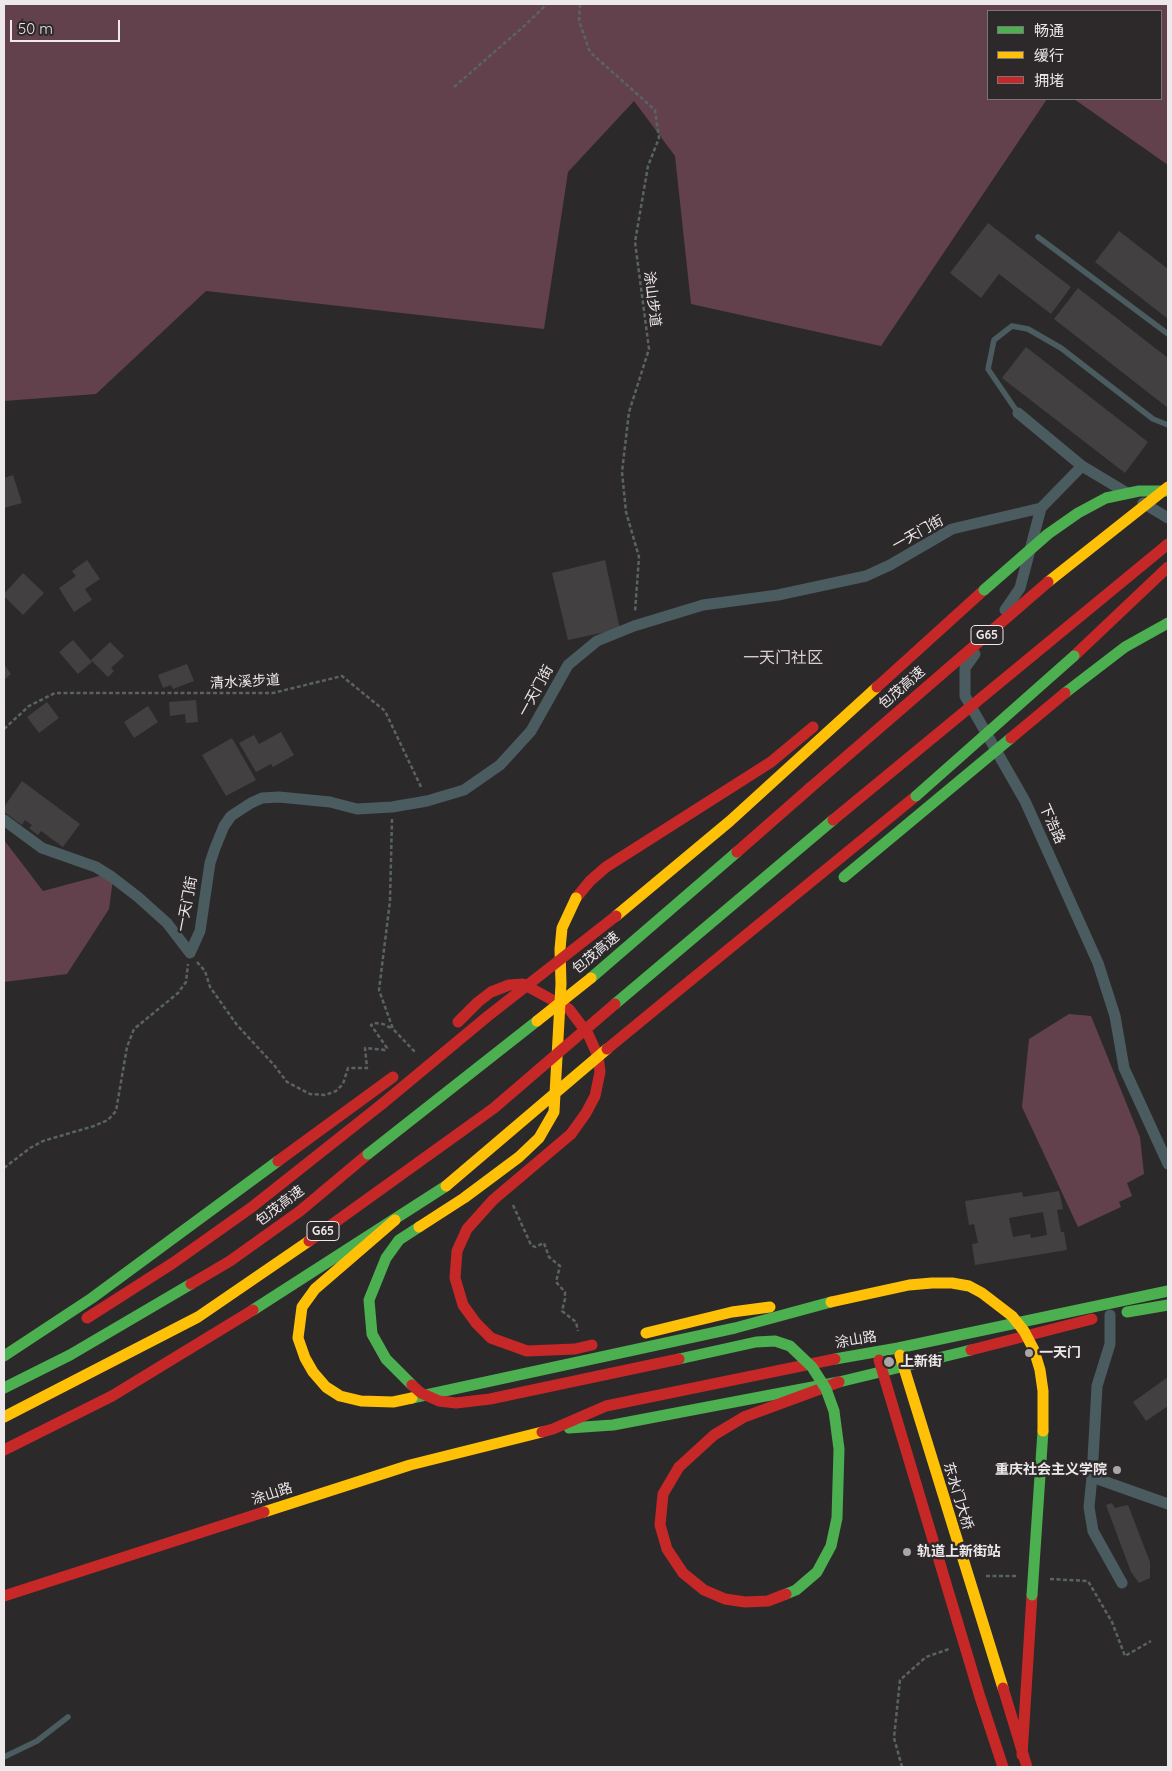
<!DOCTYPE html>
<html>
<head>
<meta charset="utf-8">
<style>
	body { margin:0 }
	#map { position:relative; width:1172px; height:1771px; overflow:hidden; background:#2c292a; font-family:Quicksand,"Noto Sans SC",sans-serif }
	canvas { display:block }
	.frame { position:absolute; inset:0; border:5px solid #ede9ea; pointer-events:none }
	.legend { position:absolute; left:987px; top:10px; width:175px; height:90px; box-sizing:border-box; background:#2d282a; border:1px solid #7a7577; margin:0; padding:6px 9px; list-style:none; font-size:15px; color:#ede9ea }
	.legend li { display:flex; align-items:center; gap:10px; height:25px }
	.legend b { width:25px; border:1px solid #7a7577 }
	.scale { position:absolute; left:10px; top:20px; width:110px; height:22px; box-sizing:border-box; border:2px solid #ede9ea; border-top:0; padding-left:6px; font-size:15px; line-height:18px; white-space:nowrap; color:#ede9ea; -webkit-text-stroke:4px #2d282a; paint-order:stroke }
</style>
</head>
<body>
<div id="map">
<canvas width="1172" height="1771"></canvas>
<div class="frame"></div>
<ul class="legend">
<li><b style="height:6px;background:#4caf50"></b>畅通</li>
<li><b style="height:6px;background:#ffc107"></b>缓行</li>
<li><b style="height:6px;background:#c62828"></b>拥堵</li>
</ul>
<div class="scale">50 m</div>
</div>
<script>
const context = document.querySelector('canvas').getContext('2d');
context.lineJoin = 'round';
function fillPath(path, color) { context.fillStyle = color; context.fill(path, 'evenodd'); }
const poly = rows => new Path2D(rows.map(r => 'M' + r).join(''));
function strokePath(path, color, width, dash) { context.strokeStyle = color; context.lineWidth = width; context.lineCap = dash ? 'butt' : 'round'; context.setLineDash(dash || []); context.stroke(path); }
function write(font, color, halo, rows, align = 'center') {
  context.font = font + ' Quicksand,"Noto Sans SC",sans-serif'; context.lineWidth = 5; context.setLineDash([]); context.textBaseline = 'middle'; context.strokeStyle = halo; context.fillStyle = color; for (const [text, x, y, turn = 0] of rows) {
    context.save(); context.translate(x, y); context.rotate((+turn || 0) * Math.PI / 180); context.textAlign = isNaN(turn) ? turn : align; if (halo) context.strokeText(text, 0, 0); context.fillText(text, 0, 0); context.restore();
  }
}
fillPath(poly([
	[4,4,1168,4,1168,165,1074,99,1161,99,1161,11,988,11,988,99,1047,99,881,346,691,304,675,156,634,101,568,172,544,329,206,291,96,394,4,401],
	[4,840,43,891,114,872,109,909,67,974,4,982],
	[1069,1014,1091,1016,1140,1137,1144,1174,1127,1183,1132,1196,1119,1202,1121,1207,1078,1227,1022,1107,1029,1039]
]), '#62414d');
fillPath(poly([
	[988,223,1071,287,1051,314,999,274,981,298,950,273],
	[1119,231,1168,269,1168,319,1095,262],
	[1078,288,1168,358,1168,408,1054,319],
	[1026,347,1148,442,1125,473,1002,378],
	[13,475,22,503,4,508,4,478],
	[87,560,100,579,85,589,92,600,74,612,59,588,76,576,72,571],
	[605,560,620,629,568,640,552,573],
	[23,573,44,593,23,615,4,596,4,594],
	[73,640,92,662,78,674,59,652],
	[110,642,124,656,111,668,114,671,108,677,91,660],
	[4,664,11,674,4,680],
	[187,664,194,681,173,689,171,685,163,688,158,675],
	[196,700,198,722,186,723,185,714,170,716,169,702],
	[47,702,59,718,39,733,27,717],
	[148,706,158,722,134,738,124,722],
	[281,732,294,755,273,767,271,764,256,772,239,743,254,735,259,744],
	[232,738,256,780,226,796,202,755],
	[22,781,80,824,63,847,41,831,38,835,29,828,32,825,25,820,22,825,4,812,4,807],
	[1059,1191,1063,1209,1057,1210,1061,1232,1064,1232,1067,1250,975,1265,972,1244,978,1243,974,1224,969,1225,965,1201,1022,1192,1023,1197],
	[1043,1212,1047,1235,1031,1238,1030,1234,1013,1237,1009,1218],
	[1168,1377,1168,1406,1146,1421,1133,1402],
	[1112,1503,1115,1508,1128,1505,1150,1562,1150,1578,1139,1583,1131,1572,1106,1505]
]), '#434041');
strokePath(poly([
	[580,4,579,21,590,52,655,110,659,138,648,166,635,242,649,349,629,412,622,472,626,512,639,557,635,612],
	[454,87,522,28,547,4],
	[4,729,29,706,55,693,273,693,342,676,385,711,422,789],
	[392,819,390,901,379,990,393,1029,416,1053],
	[197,962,205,971,210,987,237,1025,274,1065,287,1082,310,1094,325,1095,336,1091,343,1084,348,1068,367,1068,365,1048,385,1050,387,1048,371,1025,374,1023,383,1024,393,1029],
	[4,1168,30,1148,43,1141,94,1126,108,1120,116,1111,127,1047,134,1029,178,993,186,982,188,964],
	[513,1205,531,1245,535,1247,544,1243,549,1257,560,1266,556,1282,565,1292,565,1299,562,1311,576,1322,578,1331],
	[986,1576,1017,1576],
	[1050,1579,1088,1581,1112,1622,1125,1656,1151,1641],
	[902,1767,894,1738,900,1680,926,1657,949,1649]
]), '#596366', 2.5, [4, 2.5]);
strokePath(poly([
	[1038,237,1168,334],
	[1018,413,988,369,994,340,1012,326,1028,329,1061,348,1153,419,1168,425],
	[4,1757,37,1741,68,1717]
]), '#4b5c60', 5.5);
strokePath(poly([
	[1018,413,1082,466,1127,493],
	[1143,503,1168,518],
	[1005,610,1020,588,1041,508,1082,466],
	[975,654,965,668,965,696,1025,801,1098,963,1115,1016,1124,1068,1168,1164],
	[4,820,42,848,96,867,112,877,138,897,167,923,190,953,200,931,210,863,215,848,224,826,231,816,251,803,262,798,279,797,330,802,357,809,392,807,427,801,464,790,500,765,531,731,568,665,597,641,634,626,703,605,778,595,866,576,890,565,952,529,1041,508],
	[1110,1315,1110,1344,1097,1386,1092,1477,1089,1507,1093,1531,1122,1583],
	[1092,1477,1168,1504]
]), '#4b5c60', 11);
strokePath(poly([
	[1065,693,1125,647,1168,623],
	[591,978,737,852],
	[615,1004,833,820],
	[253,1310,446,1186],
	[1127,1312,1168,1305],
	[4,1356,92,1298,278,1161],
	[835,1359,898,1348,1168,1291],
	[4,1388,70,1355,191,1284],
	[569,1428,613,1425,839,1382,971,1350]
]), '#4caf50', 11);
strokePath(poly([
	[616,916,730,821,877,687],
	[900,1355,1003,1688],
	[264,1512,410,1465,542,1432]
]), '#ffc107', 11);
strokePath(poly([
	[1074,656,1168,567],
	[877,687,984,590],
	[737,852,810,788],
	[576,898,590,881,606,867,771,762,813,727],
	[691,980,916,796],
	[458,1022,478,1002,491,992,509,985,523,984,569,1009,588,1034,598,1056,600,1072,595,1096,586,1113,571,1134],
	[278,1161,393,1077],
	[191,1284,230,1261,300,1211,368,1154],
	[87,1318,173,1263,252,1207,382,1104],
	[971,1350,1092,1319],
	[879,1360,980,1697,1003,1767],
	[542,1432,553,1429,606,1406,835,1359],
	[4,1450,112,1396,253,1310],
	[679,1467,714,1435,744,1417,839,1382],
	[4,1596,264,1512],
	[1003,1688,1027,1767],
	[1022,1755,1032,1595]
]), '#c62828', 11);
strokePath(poly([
	[984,590,1048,534,1078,513,1106,498,1139,491,1167,491],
	[916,796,1074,656],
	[844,877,1011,738],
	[368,1154,537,1021],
	[679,1359,756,1342,775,1341,790,1346,812,1367,826,1389,834,1411,839,1449,837,1518,831,1546,817,1572,796,1590,786,1594],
	[412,1385,386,1359,372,1334,369,1300,386,1258,399,1240,419,1227],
	[412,1398,735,1328,831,1302],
	[1032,1595,1043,1431]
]), '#4caf50', 11);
strokePath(poly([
	[1048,582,1168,487],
	[537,1021,591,978],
	[446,1186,607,1049],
	[395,1220,315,1289,302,1307,298,1338,305,1358,313,1372,326,1387,340,1396,361,1401,393,1402,412,1398],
	[419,1227,464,1198,519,1157,539,1138,554,1112,561,984,560,949,562,928,576,898],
	[831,1302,909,1285,932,1283,952,1283,969,1286,982,1293,1012,1316,1024,1331,1034,1350,1040,1370,1043,1391,1043,1431],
	[646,1333,732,1312,770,1307],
	[4,1417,198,1317,309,1241]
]), '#ffc107', 11);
strokePath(poly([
	[1011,738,1065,693],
	[810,788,1048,582],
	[833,820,1168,544],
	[607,1049,691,980],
	[382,1104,488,1016,616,916],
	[571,1134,493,1200,467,1229,457,1251,455,1278,463,1305,476,1323,491,1338,527,1351,575,1349,592,1345],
	[309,1241,494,1108,615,1004],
	[412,1385,421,1393,439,1401,456,1403,490,1399,679,1359],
	[679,1467,663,1494,660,1525,667,1549,683,1573,704,1590,725,1599,745,1602,768,1601,786,1594]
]), '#c62828', 11);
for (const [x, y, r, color] of [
	[1029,1353,5,"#a9a6a7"],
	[889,1362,6,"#a9a6a7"],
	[1117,1470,5,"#a9a6a7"],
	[907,1552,5,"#a9a6a7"]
]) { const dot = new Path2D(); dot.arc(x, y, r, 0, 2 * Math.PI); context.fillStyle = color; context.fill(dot); strokePath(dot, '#2d282a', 2); }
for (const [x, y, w] of [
	[987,635,32],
	[323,1231,32]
]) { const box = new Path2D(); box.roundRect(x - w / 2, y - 9.5, w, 19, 4); context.fillStyle = '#2d282a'; context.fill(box); strokePath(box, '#ede9ea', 1); }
write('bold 12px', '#ede9ea', null, [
	["G65",987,635],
	["G65",323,1231]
]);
write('14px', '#ede9ea', '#2d282a', [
	["涂山步道",652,299,83],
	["一天门街",918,533,-29],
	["清水溪步道",245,682,-3],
	["包茂高速",902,688,-41],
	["一天门街",536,691,-61],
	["下浩路",1052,824,66],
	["一天门街",187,904,-79],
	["包茂高速",596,953,-40],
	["包茂高速",280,1206,-37],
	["涂山路",856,1340,-10],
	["涂山路",272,1494,-18],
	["东水门大桥",958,1496,73]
]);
write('bold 14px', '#ede9ea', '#2d282a', [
	["一天门",1039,1353],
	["上新街",900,1362],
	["重庆社会主义学院",1107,1470,"right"],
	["轨道上新街站",917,1552]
], 'left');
write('16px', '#d8d1d3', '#2d282a', [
	["一天门社区",783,658]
]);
</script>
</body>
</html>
